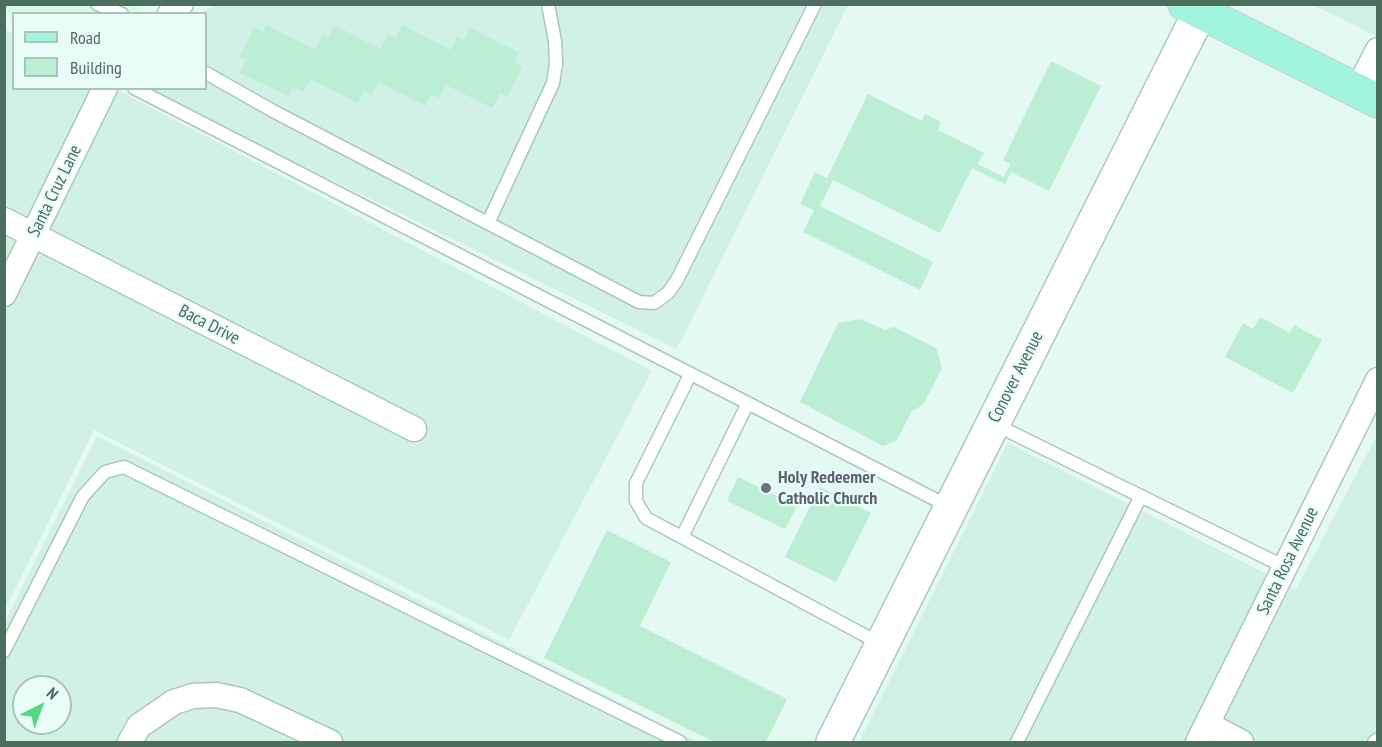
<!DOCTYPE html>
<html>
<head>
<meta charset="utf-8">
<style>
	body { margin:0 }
	#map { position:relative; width:1382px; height:747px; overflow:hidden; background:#e3faf3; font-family:"PT Sans Narrow",sans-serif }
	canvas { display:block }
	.frame { position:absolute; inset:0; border:6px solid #4b6f5c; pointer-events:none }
	.legend { position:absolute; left:12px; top:12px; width:195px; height:78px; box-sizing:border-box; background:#e8fdf7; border:2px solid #a9c4b9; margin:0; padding:8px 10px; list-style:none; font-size:18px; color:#4b6f5c }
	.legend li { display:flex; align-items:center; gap:12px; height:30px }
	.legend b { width:30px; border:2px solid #a9c4b9 }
	.north { position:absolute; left:12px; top:675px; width:60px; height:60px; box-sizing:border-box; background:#e8fdf7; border:2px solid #a9c4b9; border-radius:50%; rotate:42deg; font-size:16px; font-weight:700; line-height:24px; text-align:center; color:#4b6f5c }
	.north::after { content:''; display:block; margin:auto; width:21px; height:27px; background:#51da7f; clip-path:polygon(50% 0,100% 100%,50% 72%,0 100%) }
</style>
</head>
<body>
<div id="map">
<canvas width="1382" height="747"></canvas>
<div class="frame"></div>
<ul class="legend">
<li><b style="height:8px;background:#a0f4de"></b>Road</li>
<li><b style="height:16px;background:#bcedd5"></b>Building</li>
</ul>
<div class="north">N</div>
</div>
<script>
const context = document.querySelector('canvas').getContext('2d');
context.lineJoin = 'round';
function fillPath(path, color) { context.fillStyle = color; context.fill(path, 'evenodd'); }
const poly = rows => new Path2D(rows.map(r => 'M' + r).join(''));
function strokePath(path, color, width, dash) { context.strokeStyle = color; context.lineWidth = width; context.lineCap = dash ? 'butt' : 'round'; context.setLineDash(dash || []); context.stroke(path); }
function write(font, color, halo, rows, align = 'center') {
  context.font = font + ' "PT Sans Narrow",sans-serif'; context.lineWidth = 4.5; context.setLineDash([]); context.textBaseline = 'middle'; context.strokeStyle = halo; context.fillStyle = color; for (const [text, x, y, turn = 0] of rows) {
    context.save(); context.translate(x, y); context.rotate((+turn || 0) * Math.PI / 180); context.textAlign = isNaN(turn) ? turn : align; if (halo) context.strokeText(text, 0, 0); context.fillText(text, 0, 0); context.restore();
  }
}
fillPath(poly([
	[214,5,848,5,677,349,146,89,206,88,206,14,200,13],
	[1312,5,1377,5,1377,36],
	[5,29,13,34,14,88,116,89,652,371,509,640,94,430,5,610],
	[1377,435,1377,742,859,742,1008,443,1296,589],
	[97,436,698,742,5,742,4,624],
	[24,687,60,687,60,723,24,723]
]), '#d2f1e6');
fillPath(poly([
	[4,5,146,5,137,13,14,14,13,16,5,11]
]), '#d7f9e5');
fillPath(poly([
	[266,25,315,49,322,35,328,38,334,25,381,49,388,34,395,38,402,25,450,50,457,37,464,41,470,28,519,53,514,62,522,67,507,97,500,93,492,108,446,85,439,98,431,94,426,106,378,82,371,95,363,91,358,103,310,79,303,92,293,87,289,97,240,73,246,60,239,57,254,28,263,32],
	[1051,61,1101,86,1049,191,1011,172,1005,184,972,168,940,233,833,180,820,206,933,262,920,290,803,232,814,210,800,204,815,172,827,178,868,94,922,121,925,114,941,122,938,130,984,153,978,164,1004,177,1010,164,1003,160],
	[1260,317,1290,333,1294,325,1322,340,1293,393,1225,357,1243,323,1253,329],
	[860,319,885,330,894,327,936,348,942,368,923,405,912,411,897,440,883,446,800,402,838,323],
	[738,477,797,506,785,529,727,501],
	[820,487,871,513,836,582,785,557],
	[607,530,671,562,640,626,787,699,766,742,714,742,544,658]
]), '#bcedd5');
const lane = poly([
	[97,4,122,14],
	[206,73,273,111,639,302,654,303,668,293,677,280,815,4],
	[134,88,950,507],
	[488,223,553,83,556,64,555,41,548,4],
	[690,375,636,483,636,501,646,518,881,644],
	[994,424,1285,567],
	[682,537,747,405],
	[4,651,83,496,105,472,124,467,680,742],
	[1017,742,1141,496],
	[1374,742,1378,739]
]);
const street = poly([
	[170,14,181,4],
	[1357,91,1378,50],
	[4,220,414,429],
	[4,294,105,88],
	[1207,724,1241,742],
	[130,742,139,726,174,702,193,696,216,695,240,700,330,742],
	[1198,742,1378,380]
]);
const secondary = poly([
	[833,742,1200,12]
]);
const primary = poly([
	[1185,4,1378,101]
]);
strokePath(lane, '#aac9bc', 15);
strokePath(street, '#aac9bc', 27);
strokePath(secondary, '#a6caba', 36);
strokePath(primary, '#cdd7d1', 36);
strokePath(lane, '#fff', 12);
strokePath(street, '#fff', 24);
strokePath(secondary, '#fff', 33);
strokePath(primary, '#a0f4de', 33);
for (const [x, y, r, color] of [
	[766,488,6,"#6b7280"]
]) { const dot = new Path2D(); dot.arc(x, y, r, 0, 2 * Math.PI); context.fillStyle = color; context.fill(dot); strokePath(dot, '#e8fdf7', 2); }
write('18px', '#4b6f5c', '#e8fdf7', [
	["Santa Cruz Lane",55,191,-64],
	["Baca Drive",209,325,27],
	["Conover Avenue",1016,377,-63],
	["Santa Rosa Avenue",1288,561,-64]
]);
write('bold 18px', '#5b616d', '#e8fdf7', [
	["Holy Redeemer",778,478],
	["Catholic Church",778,499]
], 'left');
</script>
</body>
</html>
